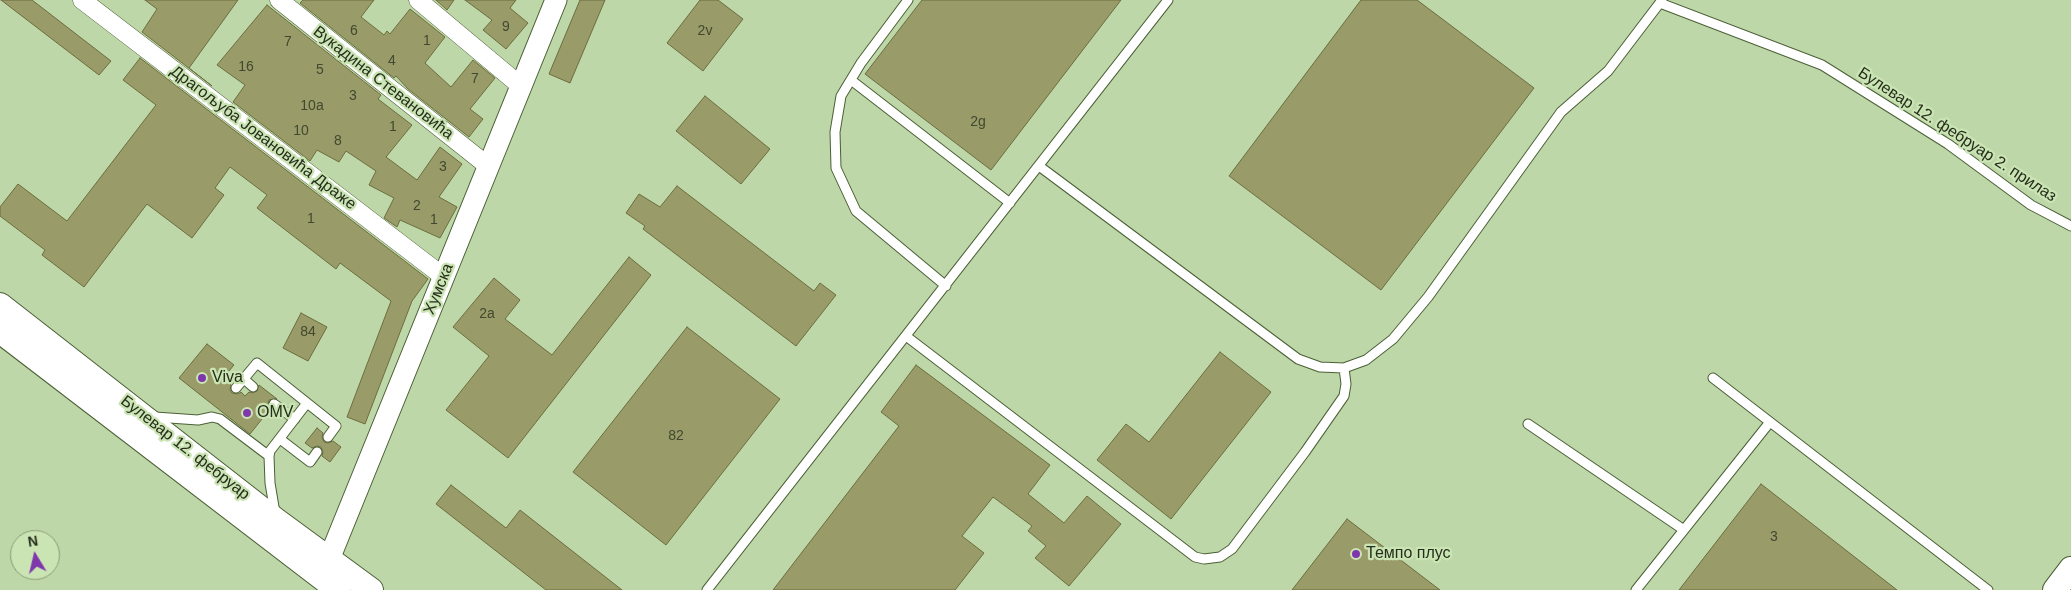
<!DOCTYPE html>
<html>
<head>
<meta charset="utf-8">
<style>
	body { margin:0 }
	#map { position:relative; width:2071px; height:590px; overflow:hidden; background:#bed7a8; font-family:Arial,sans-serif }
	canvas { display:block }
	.north { position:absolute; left:10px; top:530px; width:50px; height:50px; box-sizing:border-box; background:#cbe4b4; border:1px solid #899b77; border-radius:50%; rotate:351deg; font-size:14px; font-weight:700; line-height:20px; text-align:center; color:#252e1c }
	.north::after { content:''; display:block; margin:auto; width:18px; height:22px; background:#7f38ab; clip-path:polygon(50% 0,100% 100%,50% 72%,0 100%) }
</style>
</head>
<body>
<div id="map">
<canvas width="2071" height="590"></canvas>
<div class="north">N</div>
</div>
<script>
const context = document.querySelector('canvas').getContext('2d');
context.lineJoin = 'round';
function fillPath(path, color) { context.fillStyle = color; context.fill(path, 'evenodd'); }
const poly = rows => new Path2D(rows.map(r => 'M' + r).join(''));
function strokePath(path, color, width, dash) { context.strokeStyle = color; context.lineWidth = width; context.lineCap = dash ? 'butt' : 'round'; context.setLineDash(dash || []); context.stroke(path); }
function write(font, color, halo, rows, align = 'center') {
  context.font = font + ' Arial,sans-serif'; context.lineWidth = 4.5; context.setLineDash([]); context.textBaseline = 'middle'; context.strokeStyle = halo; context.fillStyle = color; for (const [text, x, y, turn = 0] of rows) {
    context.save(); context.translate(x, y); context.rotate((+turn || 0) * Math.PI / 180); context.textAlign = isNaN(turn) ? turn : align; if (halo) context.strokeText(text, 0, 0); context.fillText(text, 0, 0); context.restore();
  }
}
const building = poly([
	[1,0,32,0,111,61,99,75,1,0],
	[145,0,238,0,189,68,212,86,142,32,157,9,145,0],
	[303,0,374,0,361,17,384,35,387,31,390,34,410,9,445,37,425,63,451,87,473,60,495,78,470,109,483,119,469,137,408,89,396,76,394,78,300,3,303,0],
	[436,0,454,0,447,10,436,0],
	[465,0,516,0,510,8,528,23,506,49,483,30,492,20,465,0],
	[580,0,605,0,570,83,549,74,580,0],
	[700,0,718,0,743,19,703,71,667,43,700,0],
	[922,0,1121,0,991,170,865,74,922,0],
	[1361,0,1417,0,1534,88,1381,290,1229,176,1361,0],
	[267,5,381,95,378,99,412,125,386,157,417,180,440,147,462,164,439,197,457,207,440,238,400,220,397,227,384,218,394,198,369,185,376,171,346,151,339,162,317,150,310,161,233,102,245,85,217,65,267,5],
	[140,58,428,279,412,301,365,424,347,417,391,301,340,263,336,269,257,208,267,195,230,167,215,188,224,195,192,238,147,204,84,287,42,255,45,250,0,216,0,207,18,184,67,221,156,105,123,80,140,58],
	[705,96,770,149,741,184,676,131,705,96],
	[677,186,814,291,820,283,836,295,796,346,643,229,645,226,626,213,639,194,660,207,677,186],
	[629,257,651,275,508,458,446,410,489,356,453,327,494,278,520,300,505,319,552,355,629,257],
	[301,313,327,327,308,361,283,348,301,313],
	[687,327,780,399,666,545,573,472,687,327],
	[207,344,234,365,223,378,231,385,230,390,232,393,238,394,241,392,245,396,249,392,252,393,257,391,259,385,277,399,269,400,268,404,270,409,250,434,179,378,207,344],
	[1220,352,1271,392,1171,519,1097,460,1126,424,1149,442,1220,352],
	[916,365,1050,465,1028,494,1064,523,1087,496,1121,524,1069,586,1035,558,1046,546,1028,531,1032,526,993,497,962,536,984,553,955,590,773,590,899,426,881,412,916,365],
	[317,428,323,433,322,437,324,442,328,443,333,441,341,447,330,462,322,456,323,452,321,447,317,446,312,448,305,443,317,428],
	[1761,484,1897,590,1679,590,1761,484],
	[451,485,506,528,520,510,622,590,546,590,436,504,451,485],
	[1347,519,1440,590,1292,590,1347,519]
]);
fillPath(building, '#999b69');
strokePath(building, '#6c6d3d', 1);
const service = poly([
	[908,0,861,63,841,96,835,132,836,168,856,211,946,286],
	[1660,3,1822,65,1948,144,2031,205,2071,226],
	[851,80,1010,203],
	[1039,166,1298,359,1320,367,1344,368,1366,360,1393,339,1428,297,1561,112,1608,71,1662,0],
	[906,336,1195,557,1204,559,1220,557,1232,549,1305,452,1344,396,1346,384,1344,368],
	[1713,378,1988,590],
	[244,379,253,387],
	[236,388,257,363,336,426,328,437],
	[274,404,295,419],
	[155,417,198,420,212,417,220,419,269,456,270,483,275,513],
	[1528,424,1684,530],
	[280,439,310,462,317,452],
	[269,456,270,451,307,403],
	[707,590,1168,0],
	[1636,590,1770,422]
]);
const minor = poly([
	[82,0,444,277],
	[279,0,488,166],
	[418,0,522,87]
]);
const tertiary = poly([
	[323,574,556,0]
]);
const secondary = poly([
	[0,305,277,521,371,590],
	[0,331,338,590],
	[2055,590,2071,569]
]);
strokePath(service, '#4b6036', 11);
strokePath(minor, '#4b6036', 19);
strokePath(tertiary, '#4b6036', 23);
strokePath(secondary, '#4b6036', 26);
strokePath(service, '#fff', 9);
strokePath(minor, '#fff', 18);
strokePath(tertiary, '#fff', 21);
strokePath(secondary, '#fff', 24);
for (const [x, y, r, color] of [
	[202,378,5,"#7f38ab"],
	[247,413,5,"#7f38ab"],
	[1356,554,5,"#7f38ab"]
]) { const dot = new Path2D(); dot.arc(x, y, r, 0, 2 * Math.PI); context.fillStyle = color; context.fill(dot); strokePath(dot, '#cbe4b4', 2); }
write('14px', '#42492f', null, [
	["9",506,27],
	["6",354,31],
	["2v",705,31],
	["1",427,41],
	["7",288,42],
	["4",392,61],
	["16",246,67],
	["5",320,70],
	["7",475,79],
	["3",353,96],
	["10a",312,106],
	["2g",978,122],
	["1",393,127],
	["10",301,131],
	["8",338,141],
	["3",443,167],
	["2",417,206],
	["1",311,219],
	["1",434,220],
	["2a",487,314],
	["84",308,332],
	["82",676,436],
	["3",1774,537]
]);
write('16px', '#252e1c', '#cbe4b4', [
	["Вукадина Стевановића",383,83,38],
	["Булевар 12. фебруар 2. прилаз",1957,135,33],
	["Драгољуба Јовановића Драже",263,138,37],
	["Хумска",439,289,-68],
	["Булевар 12. фебруар",185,448,38]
]);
write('16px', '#252e1c', '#cbe4b4', [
	["Viva",212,378],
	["OMV",257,413],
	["Темпо плус",1366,554]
], 'left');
</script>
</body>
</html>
